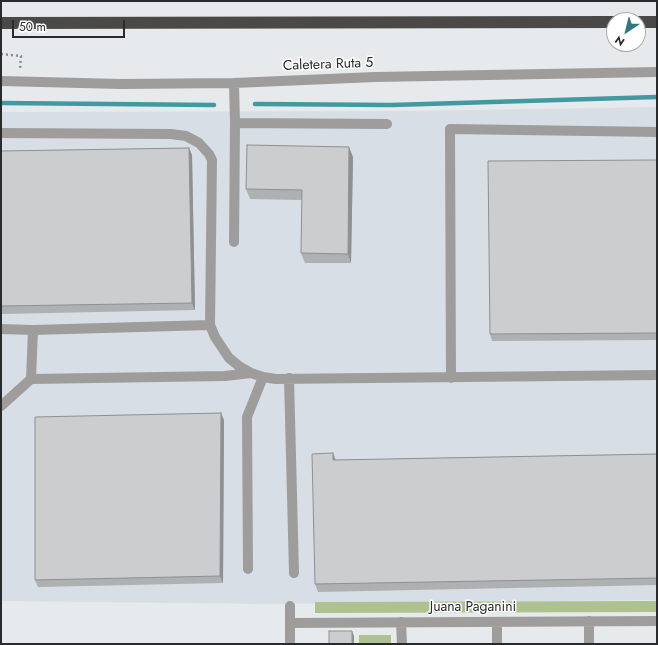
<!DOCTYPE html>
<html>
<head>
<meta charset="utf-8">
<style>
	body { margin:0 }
	#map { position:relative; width:658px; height:645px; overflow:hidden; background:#e7eaec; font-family:Jost,sans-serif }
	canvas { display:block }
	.frame { position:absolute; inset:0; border:2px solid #292a2b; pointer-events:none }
	.north { position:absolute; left:606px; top:12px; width:40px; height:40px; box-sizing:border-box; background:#fff; border:1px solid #a9aaaa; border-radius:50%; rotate:215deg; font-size:11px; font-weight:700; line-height:16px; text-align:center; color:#292a2b }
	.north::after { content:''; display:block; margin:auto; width:14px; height:18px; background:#2f7781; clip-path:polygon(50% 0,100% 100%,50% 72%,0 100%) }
	.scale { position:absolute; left:12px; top:20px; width:113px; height:18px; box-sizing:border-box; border:2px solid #292a2b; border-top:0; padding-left:5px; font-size:12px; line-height:14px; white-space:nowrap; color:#292a2b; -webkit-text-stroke:3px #fff; paint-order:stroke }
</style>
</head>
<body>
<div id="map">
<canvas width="658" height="645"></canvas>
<div class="frame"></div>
<div class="north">N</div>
<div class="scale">50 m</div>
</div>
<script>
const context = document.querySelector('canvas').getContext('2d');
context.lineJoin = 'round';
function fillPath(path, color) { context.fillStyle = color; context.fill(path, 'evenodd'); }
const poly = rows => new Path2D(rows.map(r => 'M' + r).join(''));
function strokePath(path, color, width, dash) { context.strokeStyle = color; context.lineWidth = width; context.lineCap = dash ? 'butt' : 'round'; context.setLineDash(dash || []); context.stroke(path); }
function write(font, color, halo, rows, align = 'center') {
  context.font = font + ' Jost,sans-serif'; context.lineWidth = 3; context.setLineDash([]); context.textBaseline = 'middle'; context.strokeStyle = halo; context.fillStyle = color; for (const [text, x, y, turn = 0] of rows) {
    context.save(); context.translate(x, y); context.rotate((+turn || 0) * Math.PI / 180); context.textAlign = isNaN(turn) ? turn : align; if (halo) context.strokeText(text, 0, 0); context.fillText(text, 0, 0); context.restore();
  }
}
fillPath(poly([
	[657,107,657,600,270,604,1,601,1,112,410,111]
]), '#d7dee6');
fillPath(poly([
	[657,601,657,612,315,613,315,602],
	[359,635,391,635,391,644,359,644]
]), '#adc28e');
strokePath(poly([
	[1,103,214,105],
	[255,104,392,105,657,97]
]), '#419aa2', 4.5);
strokePath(poly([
	[1,54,21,56,20,69]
]), '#898b8d', 2.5, [2, 3]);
strokePath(poly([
	[1,81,121,84,234,83,375,77,657,72],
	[234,83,235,123,234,242],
	[235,123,387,124],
	[1,133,171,134,186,136,199,143,209,154,212,160,210,325],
	[1,329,33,330,210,325,215,337,229,358,239,366,251,373,263,377,276,379,657,375],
	[289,378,294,573],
	[451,378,450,129,657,132],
	[31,379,225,376,251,373],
	[1,406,31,379,33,330],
	[248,569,247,417,263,377],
	[290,606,290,644],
	[589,621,589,644],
	[401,622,402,644],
	[290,623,657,621],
	[497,644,497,622]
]), '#9e9d9c', 10);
strokePath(poly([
	[638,22,657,22],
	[1,23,614,22]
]), '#4b4947', 12);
fillPath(poly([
	[189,148,192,155,195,310,1,314,1,151],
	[353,157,351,263,305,263,301,253,302,200,250,199,246,189],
	[657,160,657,340,492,341,490,334],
	[224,420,223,583,38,587,35,580],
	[657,454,657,585,318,592,315,584,336,460]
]), '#afb0b2');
fillPath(poly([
	[349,147,353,157,351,263,348,254],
	[189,148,192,155,195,310,192,303],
	[221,413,224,420,223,583,220,576],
	[333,453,336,461,333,460],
	[352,631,354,636,354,644,352,644]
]), '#8e9091');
const building = poly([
	[247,145,349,147,348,254,301,253,302,190,246,189,247,145],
	[189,148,192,303,1,306,1,151,189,148],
	[657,160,657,333,490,334,488,161,657,160],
	[221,413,220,576,35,580,35,417,221,413],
	[333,453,333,460,657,454,657,578,315,584,312,454,333,453],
	[329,631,352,631,352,644,329,644,329,631]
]);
fillPath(building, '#cbcdcf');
strokePath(building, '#8e9091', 1);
write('14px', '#292a2b', '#fff', [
	["Caletera Ruta 5",328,65,-2],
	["Juana Paganini",473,608]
]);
</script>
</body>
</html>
